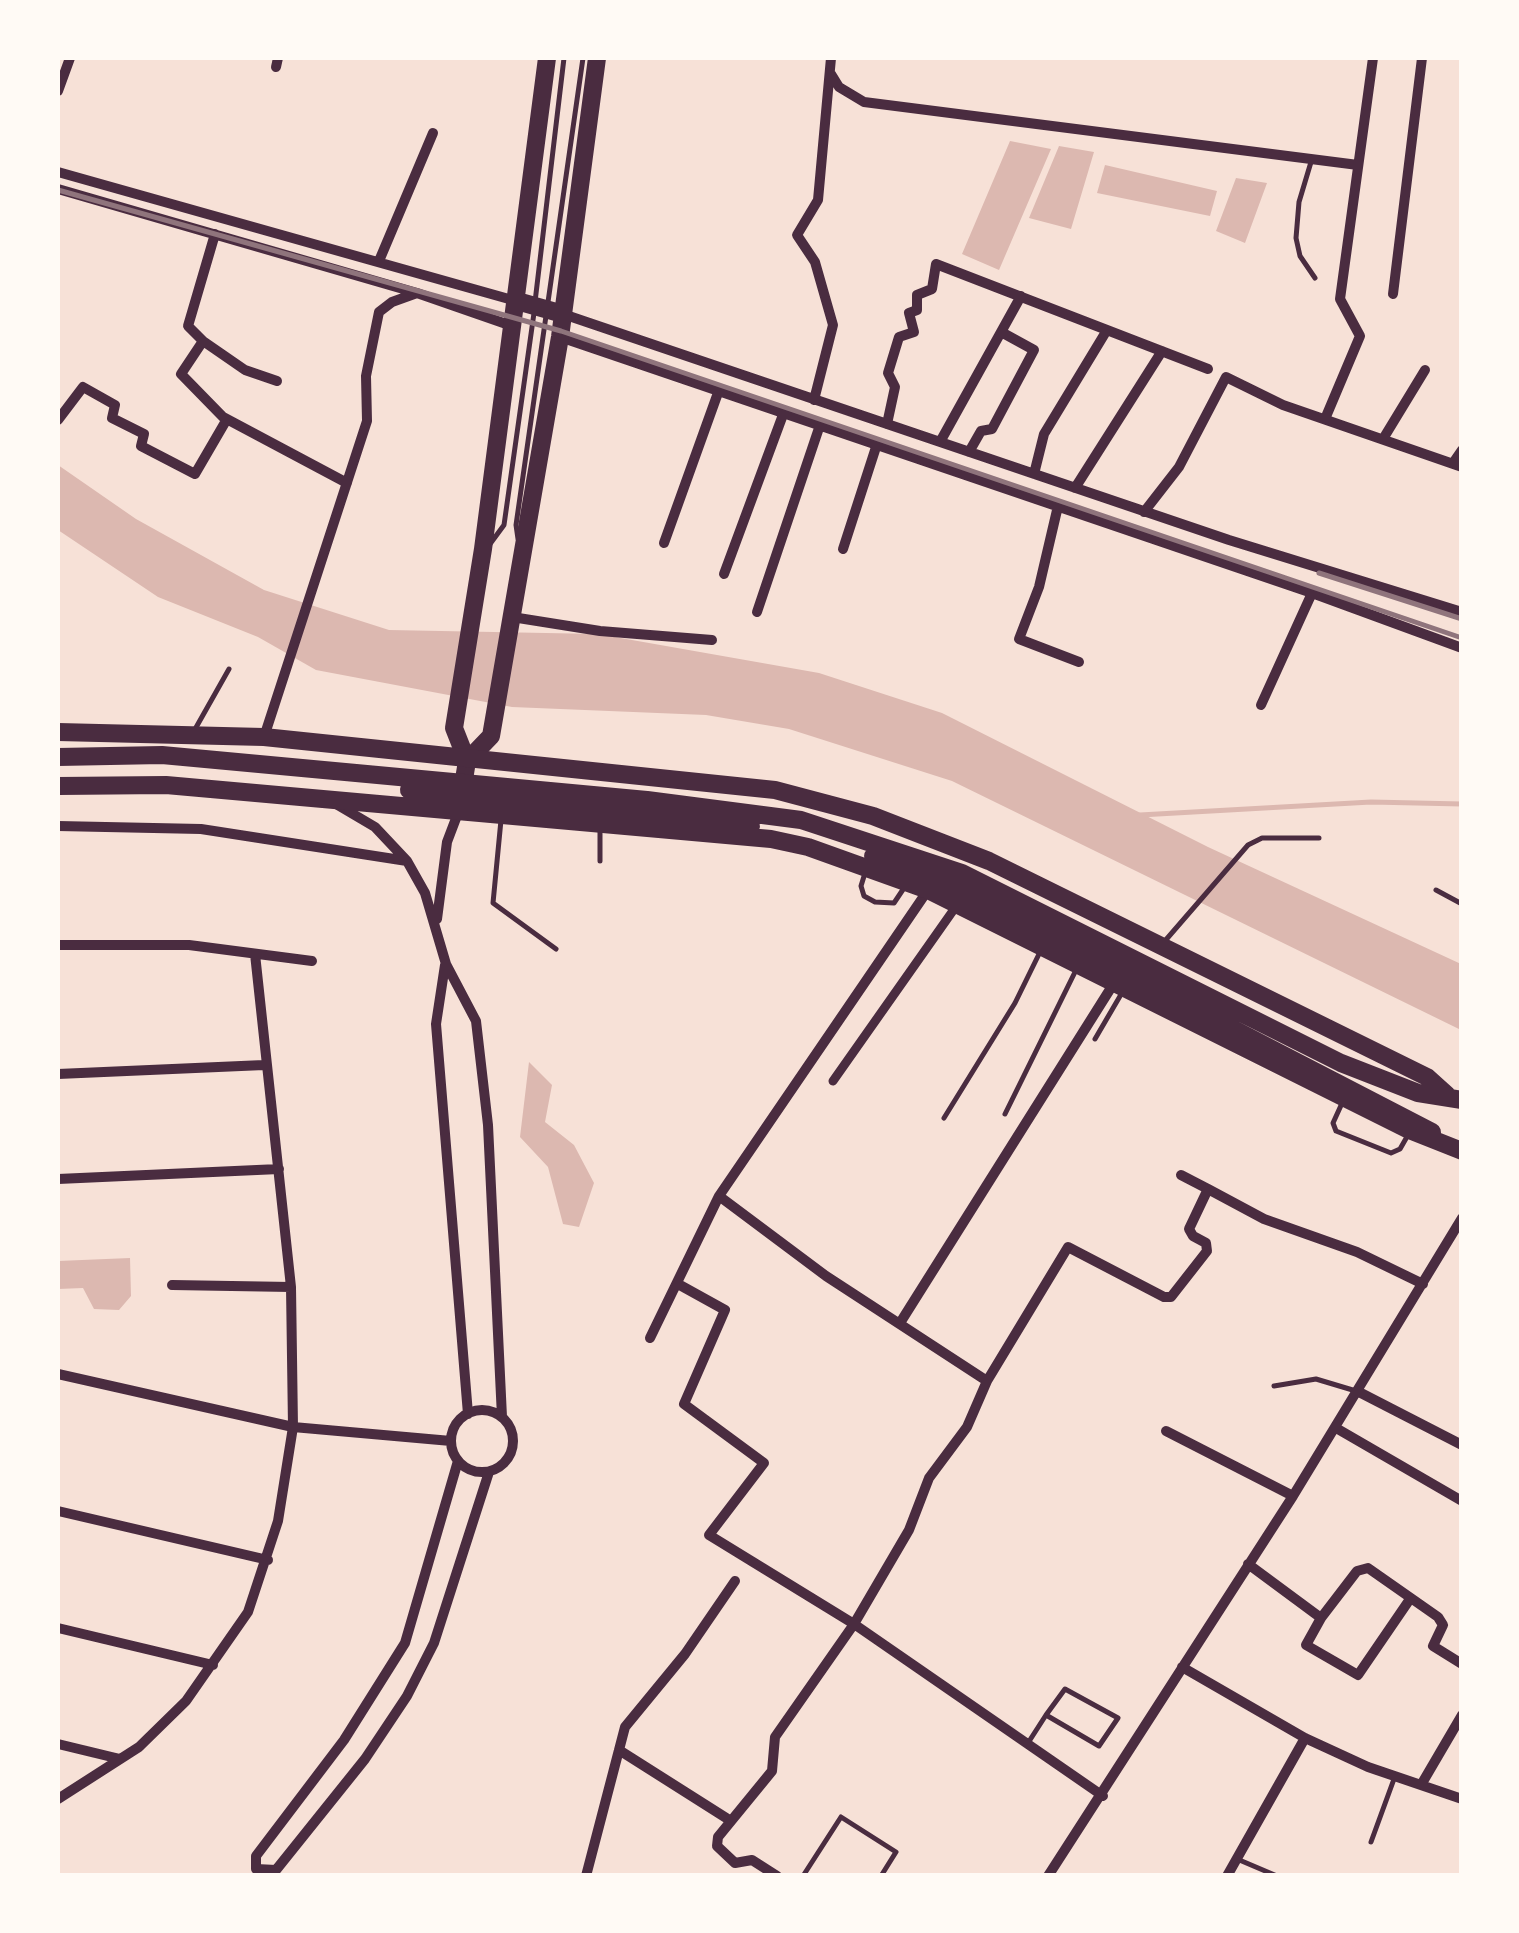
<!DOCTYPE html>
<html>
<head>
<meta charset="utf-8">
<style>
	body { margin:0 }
	#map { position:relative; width:1519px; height:1933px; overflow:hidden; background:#f7e1d7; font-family:"Roboto Condensed",sans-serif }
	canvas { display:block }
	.frame { position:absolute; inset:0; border:60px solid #fffaf5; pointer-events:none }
</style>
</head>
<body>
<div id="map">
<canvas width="1519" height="1933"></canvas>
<div class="frame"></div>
</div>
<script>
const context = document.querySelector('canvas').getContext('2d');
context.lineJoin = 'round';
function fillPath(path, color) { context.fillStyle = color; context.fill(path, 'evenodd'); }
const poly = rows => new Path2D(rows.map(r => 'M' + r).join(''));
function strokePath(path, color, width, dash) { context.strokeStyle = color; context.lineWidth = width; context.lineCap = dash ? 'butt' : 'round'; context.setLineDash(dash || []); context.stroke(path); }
fillPath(poly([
	[1010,141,1051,149,999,270,962,254],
	[1059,146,1094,152,1071,229,1029,218],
	[1105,165,1217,191,1210,216,1097,193],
	[1236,178,1267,183,1245,243,1216,231],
	[58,465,136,519,264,590,389,630,598,634,819,673,942,713,1208,847,1461,964,1461,1030,952,781,789,729,706,715,512,707,316,670,258,637,158,597,58,530],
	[529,1062,552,1085,545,1122,574,1145,594,1183,579,1227,563,1224,548,1167,520,1137],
	[130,1258,131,1296,119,1310,94,1309,83,1288,58,1289,58,1261]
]), '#dcb8b0');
strokePath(poly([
	[1140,815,1371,802,1462,804]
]), '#dcb8b0', 5);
strokePath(poly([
	[1311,162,1299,202,1296,238,1300,256,1315,278],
	[535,302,564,58],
	[518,539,516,525,583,58],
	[490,544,504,525,534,313],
	[194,731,229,669],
	[501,820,493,903,556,949],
	[600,861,600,829],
	[865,873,861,886,864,896,875,902,894,903,904,888],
	[1436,890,1462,904],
	[1164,942,1248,845,1262,838,1319,838],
	[1095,1039,1123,991],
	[1343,1101,1333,1123,1336,1131,1391,1153,1400,1149,1408,1135],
	[1005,1114,1077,968],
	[944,1118,1015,1003,1041,950],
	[1274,1386,1316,1379,1356,1391],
	[1028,1743,1046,1715,1065,1689,1118,1718,1099,1746,1046,1715],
	[1371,1842,1394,1779],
	[1237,1859,1277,1876],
	[803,1876,841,1817,896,1852,881,1876]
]), '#4a2c40', 5);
strokePath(poly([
	[833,1081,957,905]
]), '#4a2c40', 9);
strokePath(poly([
	[276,67,278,58],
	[831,74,839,87,864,102,1358,165],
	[58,91,70,58],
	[58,172,516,301],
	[58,189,417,293,512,326],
	[215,234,188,326,203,341,181,374,223,417,347,483],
	[379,261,433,133],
	[1393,294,1422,58],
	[563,314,1229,540,1462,612],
	[560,337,1312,593,1462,648],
	[203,341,245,370,277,381],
	[814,400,833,325,815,262,797,235,818,200,831,58],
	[1325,419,1360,336,1340,299,1373,58],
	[58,420,83,387,115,405,112,418,144,434,141,446,195,474,227,419],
	[887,424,895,387,888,373,899,337,914,332,909,313,917,310,917,295,932,289,936,264,1208,369],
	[1383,439,1425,370],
	[940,442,1021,296],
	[969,452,981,431,992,429,1034,350,1003,333],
	[1453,463,1462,450],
	[1034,474,1044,434,1107,330],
	[1075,488,1162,351],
	[1058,506,1039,587,1019,639,1079,662],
	[1144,512,1179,467,1226,377,1283,405,1462,467],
	[664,543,719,390],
	[843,549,877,444],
	[724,574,784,412],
	[757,612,820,425],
	[512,617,600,631,712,640],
	[1261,705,1312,593],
	[264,737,367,421,366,376,379,312,392,302,417,293],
	[336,804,375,827,407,861,425,893,446,964,476,1021,488,1125,502,1417],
	[58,826,201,829,407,861],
	[437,919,447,842,458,813],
	[58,945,189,945,312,961],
	[445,965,436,1024,468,1414],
	[58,1074,264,1065],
	[1181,1175,1208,1189],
	[58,1179,279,1169],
	[719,1196,826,1276,987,1381,1068,1247,1164,1297,1171,1297,1207,1251,1206,1243,1193,1236,1189,1229,1208,1189,1264,1219,1357,1252,1423,1284],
	[678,1284,725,1310,684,1404,764,1463,709,1535,854,1624,1103,1796],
	[172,1285,291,1287],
	[900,1323,1114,983],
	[650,1338,719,1196,928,890],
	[58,1374,293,1427,451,1441],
	[1359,1392,1462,1445],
	'451 1441a31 31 0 1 1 62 0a31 31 0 1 1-62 0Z',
	[1336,1428,1462,1501],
	[1166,1431,1293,1496],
	[458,1461,405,1643,344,1740,256,1856,256,1869,276,1870,365,1759,407,1696,434,1643,489,1472],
	[58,1511,268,1560],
	[1248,1564,1321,1618,1306,1645,1358,1675,1410,1599],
	[1321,1618,1357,1571,1368,1568,1438,1617,1443,1625,1433,1646,1462,1664],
	[58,1628,213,1665],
	[1182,1667,1305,1738,1368,1767,1462,1799],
	[58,1744,120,1759],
	[619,1750,731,1821],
	[1421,1785,1462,1715],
	[58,1799,139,1747,186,1701,248,1612,278,1521,293,1427,291,1287,255,954],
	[735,1863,717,1846,718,1837,772,1771,775,1737,854,1624,909,1530,929,1478,967,1427,987,1381],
	[735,1863,752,1860,777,1876],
	[586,1876,625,1727,685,1654,735,1581],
	[1048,1876,1293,1496,1462,1218],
	[1227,1876,1305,1738]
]), '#4a2c40', 10);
strokePath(poly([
	[517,301,563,314],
	[467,761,491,736,560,337,597,58],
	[461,798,467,761,454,728,483,549,547,58]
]), '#4a2c40', 18);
strokePath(poly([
	[58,732,264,737,775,790,873,816,989,861,1427,1077,1447,1095],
	[58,757,162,755,647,800,801,820,962,873,1341,1063,1418,1093,1462,1100],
	[58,786,166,785,771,839,808,847,928,890,1409,1130,1462,1151],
	[409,790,751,826],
	[873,856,955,885,1432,1132]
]), '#4a2c40', 18);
strokePath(poly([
	[58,190,561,331,1462,638],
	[1319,573,1462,619]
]), '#8f747c', 5);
</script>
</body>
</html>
